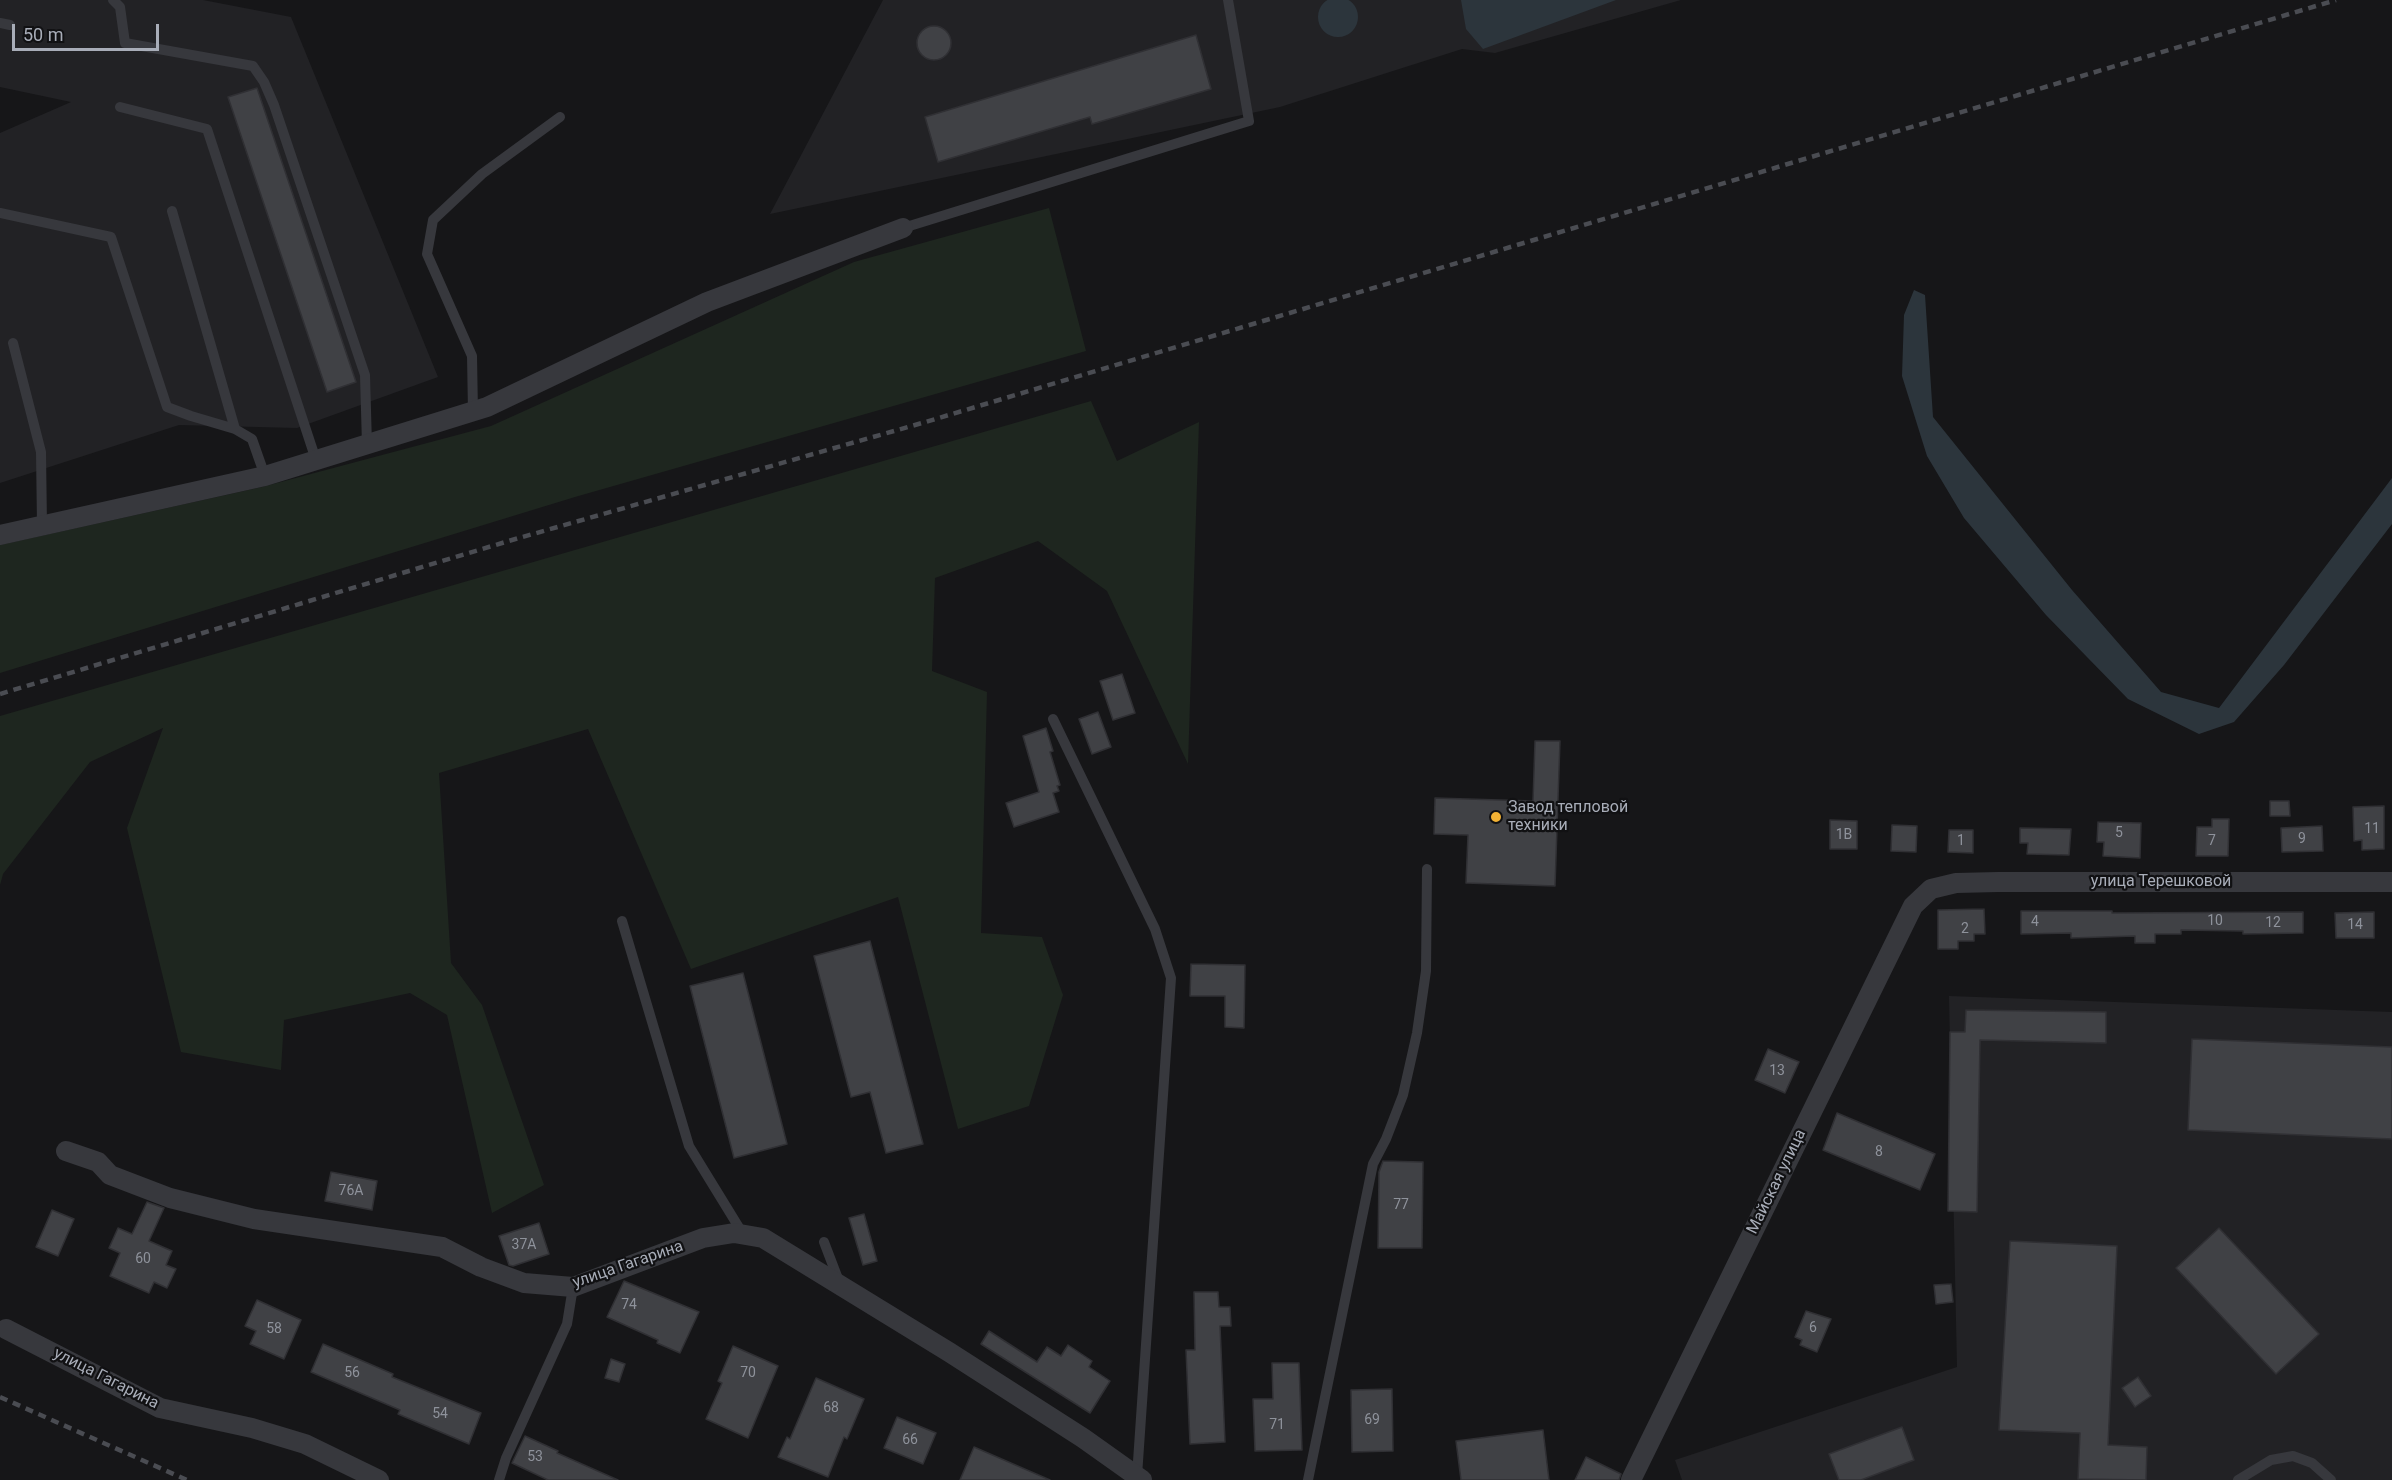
<!DOCTYPE html>
<html>
<head>
<meta charset="utf-8">
<style>
	body { margin:0 }
	#map { position:relative; width:2392px; height:1480px; overflow:hidden; background:#161618; font-family:Roboto,sans-serif }
	canvas { display:block }
	.scale { position:absolute; left:12px; top:24px; width:147px; height:27px; box-sizing:border-box; border:3px solid #a8adb8; border-top:0; padding-left:8px; font-size:18px; line-height:21px; white-space:nowrap; color:#a8adb8; -webkit-text-stroke:4px #111113; paint-order:stroke }
</style>
</head>
<body>
<div id="map">
<canvas width="2392" height="1480"></canvas>
<div class="scale">50 m</div>
</div>
<script>
const context = document.querySelector('canvas').getContext('2d');
context.lineJoin = 'round';
function fillPath(path, color) { context.fillStyle = color; context.fill(path, 'evenodd'); }
const poly = rows => new Path2D(rows.map(r => 'M' + r).join(''));
function strokePath(path, color, width, dash) { context.strokeStyle = color; context.lineWidth = width; context.lineCap = dash ? 'butt' : 'round'; context.setLineDash(dash || []); context.stroke(path); }
function write(font, color, halo, rows, align = 'center') {
  context.font = font + ' Roboto,sans-serif'; context.lineWidth = 4.5; context.setLineDash([]); context.textBaseline = 'middle'; context.strokeStyle = halo; context.fillStyle = color; for (const [text, x, y, turn = 0] of rows) {
    context.save(); context.translate(x, y); context.rotate((+turn || 0) * Math.PI / 180); context.textAlign = isNaN(turn) ? turn : align; if (halo) context.strokeText(text, 0, 0); context.fillText(text, 0, 0); context.restore();
  }
}
fillPath(poly([
	[0,0,203,0,291,17,438,377,297,428,179,425,0,483,0,133,71,102,0,87],
	[883,0,1681,0,1495,53,1462,49,1280,107,770,214],
	[1949,996,2392,1012,2392,1480,1682,1480,1675,1460,1957,1367]
]), '#222225');
fillPath(poly([
	[1049,208,1086,351,575,497,0,673,0,545,262,487,491,426,854,262],
	[1091,401,1117,461,1199,422,1188,764,1107,591,1038,541,935,578,932,671,987,692,981,933,1042,937,1063,995,1029,1106,958,1129,898,897,691,969,588,729,439,773,451,963,482,1005,544,1185,492,1213,447,1015,410,993,284,1020,281,1070,181,1052,127,828,163,728,90,762,3,874,0,885,0,716]
]), '#1e261f');
fillPath(poly([
	'1318 17a20 20 0 1 1 40 0a20 20 0 1 1-40 0Z',
	[1461,0,1616,0,1483,49,1466,29],
	[1914,290,1925,295,1933,417,2072,590,2161,692,2219,708,2392,478,2392,524,2284,665,2234,722,2199,734,2128,699,2046,615,1964,518,1927,456,1902,376,1904,315]
]), '#2c353c');
const building = poly([
	'917 43a17 17 0 1 1 34 0a17 17 0 1 1-34 0Z',
	[1196,35,1211,89,1092,124,1090,117,938,162,925,117,1196,35],
	[257,88,356,382,327,392,228,97,257,88],
	[1122,674,1135,713,1113,720,1100,681,1122,674],
	[1098,712,1111,747,1092,754,1079,719,1098,712],
	[1046,728,1053,751,1050,752,1060,785,1057,786,1059,791,1053,793,1059,812,1014,827,1006,803,1039,792,1023,736,1046,728],
	[1535,741,1560,741,1555,886,1466,883,1468,835,1434,834,1435,798,1533,801,1535,741],
	[2270,801,2289,801,2290,816,2270,816,2270,801],
	[2384,806,2384,849,2362,850,2362,840,2354,841,2353,807,2384,806],
	[2212,819,2229,819,2228,856,2196,856,2197,827,2212,827,2212,819],
	[1830,820,1857,821,1857,849,1830,849,1830,820],
	[2098,822,2141,823,2140,858,2103,856,2104,842,2097,842,2098,822],
	[1892,825,1917,826,1916,852,1891,851,1892,825],
	[2322,826,2323,851,2282,852,2281,828,2322,826],
	[2020,828,2071,829,2069,855,2027,854,2028,843,2020,843,2020,828],
	[1949,830,1973,830,1973,853,1948,852,1949,830],
	[1984,909,1985,934,1974,934,1974,941,1958,941,1958,949,1938,949,1938,910,1984,909],
	[2021,911,2112,911,2112,913,2303,912,2303,933,2243,934,2243,931,2181,930,2181,934,2155,934,2155,943,2135,943,2135,936,2071,938,2071,933,2021,934,2021,911],
	[2374,912,2374,938,2336,938,2335,913,2374,912],
	[870,941,923,1144,886,1153,870,1092,851,1097,814,956,870,941],
	[1191,964,1245,965,1244,1028,1225,1027,1225,996,1190,996,1191,964],
	[743,973,787,1144,734,1158,690,986,743,973],
	[1966,1010,2106,1012,2106,1043,1980,1040,1977,1212,1948,1211,1950,1032,1965,1032,1966,1010],
	[2192,1039,2392,1047,2392,1139,2188,1130,2192,1039],
	[1768,1049,1799,1062,1785,1093,1755,1080,1768,1049],
	[1837,1113,1935,1154,1920,1190,1823,1150,1837,1113],
	[1383,1161,1423,1162,1422,1248,1378,1248,1379,1172,1383,1161],
	[331,1172,377,1181,372,1210,325,1201,331,1172],
	[147,1202,164,1208,149,1241,172,1251,166,1265,176,1269,167,1288,154,1282,149,1293,110,1276,120,1253,109,1248,118,1228,132,1234,147,1202],
	[52,1210,74,1219,58,1256,36,1247,52,1210],
	[864,1214,877,1261,863,1265,849,1218,864,1214],
	[539,1223,549,1254,513,1266,509,1265,499,1236,539,1223],
	[2219,1228,2319,1334,2276,1374,2176,1268,2219,1228],
	[2010,1241,2117,1246,2108,1445,2147,1447,2146,1480,2078,1479,2080,1433,1999,1430,2010,1241],
	[624,1281,699,1312,680,1353,657,1343,658,1340,607,1317,624,1281],
	[1951,1284,1953,1302,1936,1304,1934,1285,1951,1284],
	[1194,1292,1218,1292,1219,1307,1230,1307,1231,1326,1220,1326,1225,1442,1190,1444,1186,1350,1195,1350,1194,1292],
	[257,1300,301,1320,284,1359,250,1344,256,1331,245,1326,257,1300],
	[1806,1311,1831,1319,1817,1352,1800,1345,1802,1340,1795,1337,1806,1311],
	[989,1331,1037,1362,1047,1347,1061,1356,1068,1345,1092,1361,1089,1367,1110,1381,1090,1413,981,1344,989,1331],
	[323,1344,393,1374,392,1377,481,1413,469,1444,398,1414,400,1410,311,1372,323,1344],
	[733,1346,778,1366,748,1438,706,1419,722,1383,718,1381,733,1346],
	[611,1359,625,1364,619,1382,605,1378,611,1359],
	[1272,1363,1299,1363,1302,1450,1255,1451,1253,1399,1273,1399,1272,1363],
	[2138,1377,2151,1396,2135,1407,2122,1388,2138,1377],
	[816,1378,864,1399,847,1439,844,1437,828,1477,778,1457,787,1437,790,1439,816,1378],
	[1392,1389,1393,1451,1352,1452,1351,1390,1392,1389],
	[897,1417,936,1433,923,1464,884,1448,897,1417],
	[1902,1427,1914,1460,1861,1480,1839,1480,1829,1454,1902,1427],
	[1543,1430,1549,1480,1461,1480,1456,1441,1543,1430],
	[525,1436,558,1451,557,1453,618,1480,548,1480,512,1463,525,1436],
	[974,1447,1050,1480,960,1480,974,1447],
	[1586,1457,1621,1474,1619,1480,1575,1480,1586,1457]
]);
fillPath(building, '#404145');
strokePath(building, '#303034', 1.5);
strokePath(poly([
	[113,0,120,7,125,43,253,66,264,82,274,105,365,375,367,445],
	[0,23,10,25],
	[120,107,207,129,316,460],
	[172,211,235,429],
	[0,213,111,237,167,407,191,416,235,429,252,439,265,476],
	[903,228,1249,121,1228,0],
	[13,343,41,452,42,525],
	[473,412,472,356,427,254,433,220,482,174,560,117],
	[1053,719,1155,929,1171,978,1137,1476],
	[622,921,689,1146,743,1234],
	[824,1242,840,1284],
	[499,1480,506,1458,567,1324,573,1287],
	[1308,1480,1373,1164,1386,1139,1403,1095,1417,1033,1426,971,1427,869],
	[2238,1480,2271,1460,2293,1456,2312,1463,2331,1480]
]), '#37383d', 10);
strokePath(poly([
	[0,535,265,476,487,407,707,302,903,228],
	[66,1151,98,1162,110,1175,170,1198,254,1219,442,1247,481,1267,524,1283,573,1287,703,1238,734,1233,763,1238,949,1352,1083,1438,1142,1480],
	[6,1329,160,1408,252,1428,305,1444,379,1480],
	[1631,1480,1913,906,1931,889,1956,883,1998,882,2392,882]
]), '#37383d', 20);
strokePath(poly([
	[0,694,512,540,922,423,2336,0],
	[0,1397,187,1480]
]), '#4a4c52', 4.5, [8, 6]);
for (const [x, y, r, color] of [
	[1496,817,6,"#f2b134"]
]) { const dot = new Path2D(); dot.arc(x, y, r, 0, 2 * Math.PI); context.fillStyle = color; context.fill(dot); strokePath(dot, '#111113', 2); }
write('14px', '#8e929b', null, [
	["11",2372,829],
	["5",2119,833],
	["1В",1844,835],
	["9",2302,839],
	["1",1961,841],
	["7",2212,841],
	["10",2215,921],
	["4",2035,922],
	["12",2273,923],
	["14",2355,925],
	["2",1965,929],
	["13",1777,1071],
	["8",1879,1152],
	["76А",351,1191],
	["77",1401,1205],
	["37А",524,1245],
	["60",143,1259],
	["74",629,1305],
	["6",1813,1328],
	["58",274,1329],
	["56",352,1373],
	["70",748,1373],
	["68",831,1408],
	["54",440,1414],
	["69",1372,1420],
	["71",1277,1425],
	["66",910,1440],
	["53",535,1457]
]);
write('16px', '#a8adb8', '#111113', [
	["Завод тепловой",1508,808],
	["техники",1508,826]
], 'left');
write('16px', '#a8adb8', '#111113', [
	["улица Терешковой",2161,882],
	["Майская улица",1777,1182,-64],
	["улица Гагарина",628,1265,-19],
	["улица Гагарина",106,1379,27]
]);
</script>
</body>
</html>
